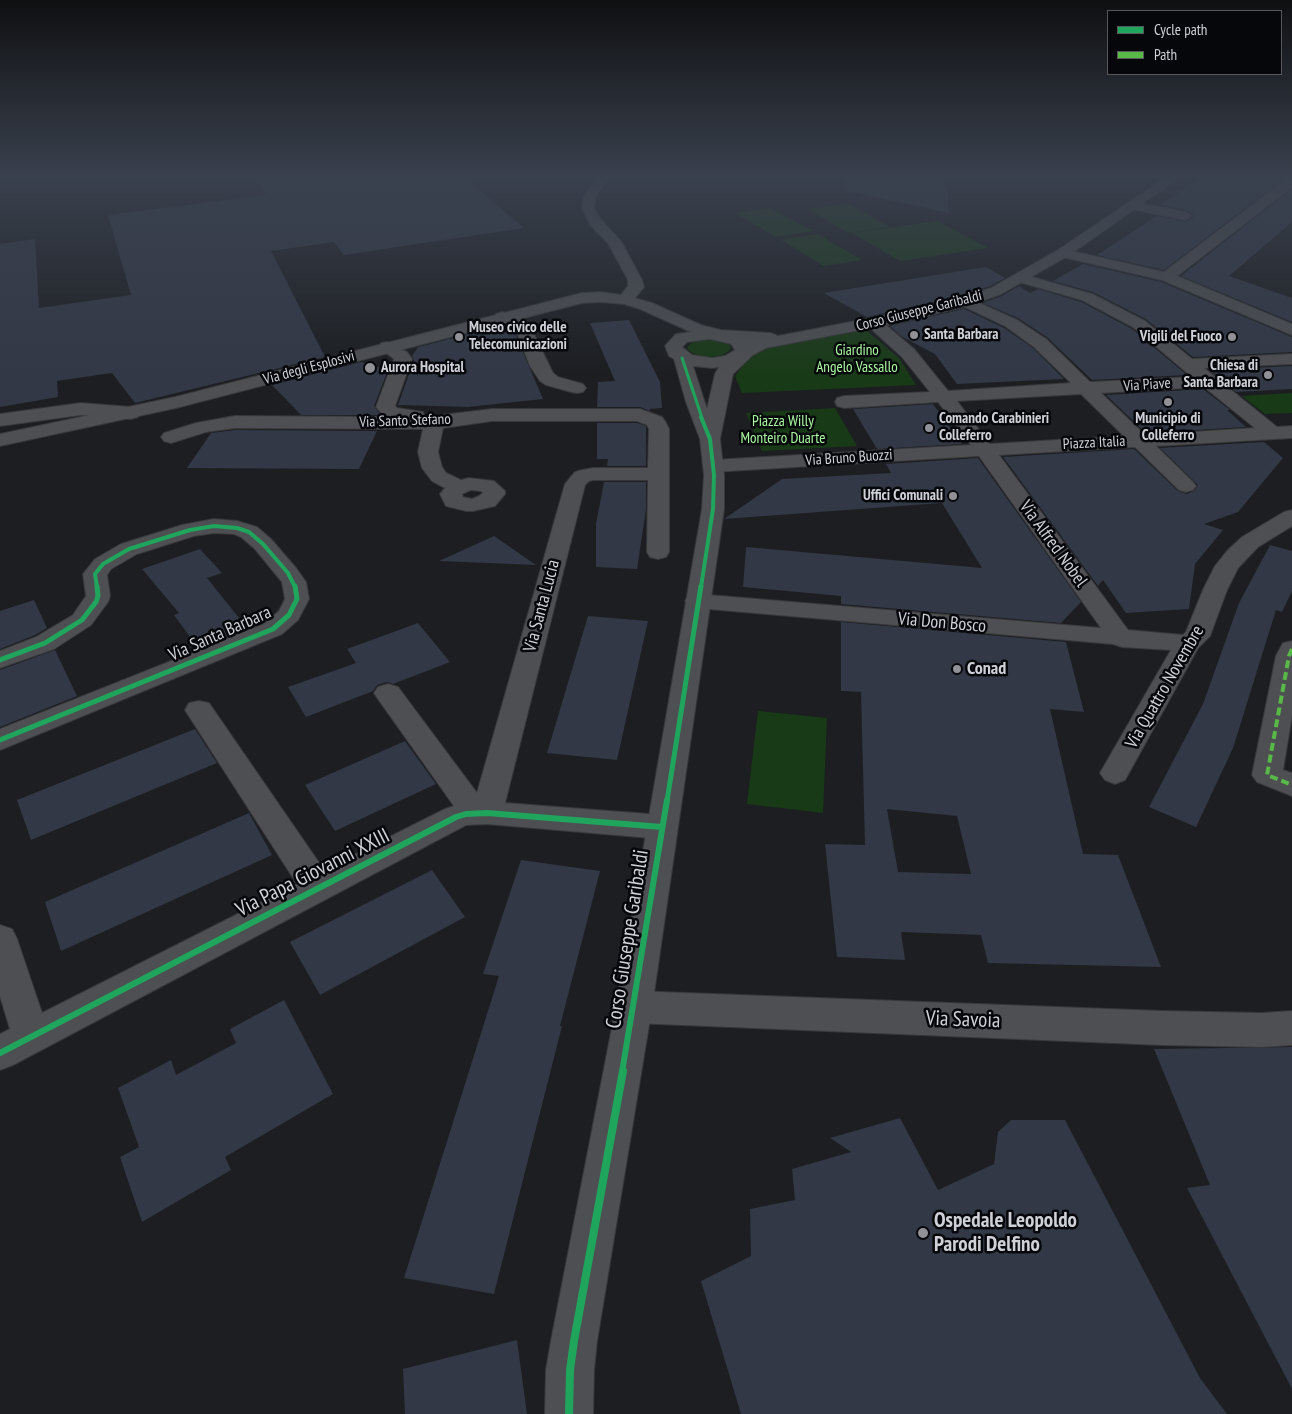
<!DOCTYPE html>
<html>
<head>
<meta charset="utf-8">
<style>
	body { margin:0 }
	#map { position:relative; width:1292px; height:1414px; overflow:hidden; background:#1c1e21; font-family:"PT Sans Narrow",sans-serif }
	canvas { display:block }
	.legend { position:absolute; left:1107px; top:10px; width:175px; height:65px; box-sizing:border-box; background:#06070a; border:1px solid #56585c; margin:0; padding:6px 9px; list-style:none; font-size:15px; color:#ced1d7 }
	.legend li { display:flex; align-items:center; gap:10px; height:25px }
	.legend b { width:25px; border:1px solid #56585c }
</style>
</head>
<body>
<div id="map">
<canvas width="1292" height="1414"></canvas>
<ul class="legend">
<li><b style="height:6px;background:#20a55d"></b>Cycle path</li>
<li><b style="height:6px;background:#58b947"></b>Path</li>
</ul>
</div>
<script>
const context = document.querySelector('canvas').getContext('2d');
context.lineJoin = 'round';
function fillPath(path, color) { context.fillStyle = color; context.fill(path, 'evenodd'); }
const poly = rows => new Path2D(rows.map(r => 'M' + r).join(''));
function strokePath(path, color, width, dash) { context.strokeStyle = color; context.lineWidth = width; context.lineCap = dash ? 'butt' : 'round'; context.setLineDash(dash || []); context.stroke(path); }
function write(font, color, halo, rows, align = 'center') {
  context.font = font + ' "PT Sans Narrow",sans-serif'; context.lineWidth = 5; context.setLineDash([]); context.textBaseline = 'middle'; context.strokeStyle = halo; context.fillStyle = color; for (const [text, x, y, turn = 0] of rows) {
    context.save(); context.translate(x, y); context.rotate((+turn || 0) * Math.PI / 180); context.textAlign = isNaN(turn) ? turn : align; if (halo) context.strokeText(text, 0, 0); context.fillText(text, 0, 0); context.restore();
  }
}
fillPath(poly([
	[848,204,890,227,848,233,808,209],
	[770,208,813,231,776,237,735,213],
	[937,221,988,248,900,261,852,233],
	[818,234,862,260,824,266,781,240],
	[866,330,899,358,916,385,742,393,735,376,746,362,762,350,775,346],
	[706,339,725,342,731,347,730,350,723,355,710,357,696,355,688,350,687,347,693,342],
	[1292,393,1292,413,1265,414,1242,396],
	[835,408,857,446,762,451,746,413],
	[758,711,827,718,823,813,747,804]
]), '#193a17');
fillPath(poly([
	[254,178,465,178,524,228,344,255,334,242,271,251,325,357,135,403,112,373,57,381,58,397,0,407,0,244,35,239,39,308,131,295,108,215,268,195],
	[844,178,946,178,949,213,843,190],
	[1201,178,1285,178,1164,270,1097,255,1157,216,1186,222,1193,218,1193,214,1186,210,1160,205],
	[1292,189,1292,222,1229,276,1292,298,1292,322,1181,276],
	[1083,264,1161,282,1292,337,1292,352,1193,357,1146,319,1093,292,1053,281],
	[986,267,1005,278,990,286,960,296,867,317,824,293],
	[1019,286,1030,293,1038,289,1081,302,1132,329,1187,375,1092,380,1047,337,1018,318,983,303,1002,296],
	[964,309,1004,328,1033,348,1064,379,957,384,935,354,901,336,890,326],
	[629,320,660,382,662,408,650,409,650,411,640,407,597,407,598,382,615,381,590,323],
	[501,326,510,327,513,329,543,399,468,407,398,405,414,360,412,356,418,347],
	[361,362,388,370,374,406,381,415,301,415,272,385],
	[1292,366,1292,389,1236,392,1209,370],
	[1203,389,1230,410,1227,410,1246,427,1146,433,1106,395],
	[933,404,962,444,877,449,853,409],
	[597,423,637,423,646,426,646,466,607,466,608,459,597,459],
	[235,430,377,431,359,469,187,468,211,433],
	[1264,442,1283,458,1238,512,1204,524,1223,530,1195,564,1189,609,1126,613,1103,580,1098,586,1003,457,1134,449,1178,491,1187,494,1194,491,1198,485,1160,448],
	[978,458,1081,602,1061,623,841,604,841,596,743,587,746,547,982,568,942,503,724,519,782,479,891,473,886,464],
	[604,482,646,482,646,510,637,569,596,567,596,524],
	[494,536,536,565,439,561],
	[1270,545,1292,551,1292,591,1282,612,1276,610,1233,748,1196,827,1149,807,1203,704,1239,603],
	[200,549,222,573,207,578,248,629,198,648,174,615,179,613,142,569],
	[34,600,47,628,35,635,0,649,0,611],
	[588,616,648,621,617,760,547,753],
	[841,622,1066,642,1084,712,1050,709,1083,854,1118,855,1161,967,988,963,981,935,901,932,905,960,837,957,825,844,865,845,861,692,841,691],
	[887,809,957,816,971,874,898,872],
	[418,623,450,662,393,684,387,682,377,685,373,691,306,717,288,687,356,663,347,649],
	[55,650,77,696,0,727,0,670],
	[195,729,217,763,31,840,17,800],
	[405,741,436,784,335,831,305,785],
	[249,813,272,855,61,951,45,902],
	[521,860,600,871,560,1026,562,1026,494,1294,404,1278,499,976,483,974],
	[432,870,465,917,320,995,290,942],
	[284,1000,333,1094,225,1157,231,1170,142,1222,120,1157,139,1147,118,1088,171,1060,176,1075,236,1043,230,1029],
	[1292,1047,1292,1389,1187,1188,1210,1185,1154,1049],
	[900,1118,938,1190,994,1164,998,1132,1011,1120,1065,1120,1200,1378,1227,1414,741,1414,701,1281,751,1256,750,1209,795,1200,792,1169,851,1152,830,1138],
	[517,1340,527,1414,405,1414,403,1369]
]), '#323845');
const street = poly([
	[1288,178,1292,178,1292,187,1177,276,1292,324,1292,335,1162,280,1058,256,1056,253,1063,249,1164,272,1288,178],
	[1133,202,1186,212,1192,216,1186,220,1129,209,1127,206,1129,203,1133,202],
	[1021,274,1092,294,1145,321,1192,359,1292,354,1292,364,1204,368,1277,427,1292,426,1292,438,1156,446,1193,482,1196,486,1193,490,1186,492,1179,490,1135,447,999,455,1128,630,1183,635,1186,632,1203,590,1215,566,1227,551,1242,537,1284,512,1292,510,1292,526,1258,547,1238,568,1227,590,1210,636,1198,648,1125,780,1115,784,1105,780,1100,773,1171,650,1122,647,1113,644,697,608,688,606,685,601,688,596,697,594,1101,628,979,456,713,472,706,470,703,466,706,462,713,460,971,445,938,402,844,408,837,406,835,402,837,398,844,396,930,392,902,357,868,326,866,323,868,320,874,318,880,320,914,349,948,391,1071,383,1034,347,1005,326,961,305,958,302,961,299,966,297,1017,320,1046,339,1090,382,1192,377,1133,327,1082,300,1016,281,1014,278,1016,275,1021,274],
	[1204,387,1255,428,1145,435,1101,393,1204,387],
	[1081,394,1124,436,990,444,957,401,1081,394],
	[502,312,520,317,528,322,553,373,558,377,583,384,586,388,583,392,577,393,571,392,546,385,540,381,530,366,515,328,508,323,496,320,494,317,496,314,502,312],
	[387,342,407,352,412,359,395,406,397,408,423,412,425,417,492,409,640,409,662,417,665,421,669,429,669,552,666,557,658,559,650,557,647,552,648,480,593,480,589,481,585,485,505,803,662,815,673,819,678,827,673,835,662,839,487,824,466,825,13,1065,0,1070,0,1034,10,1029,0,996,0,925,12,929,17,939,42,1013,297,884,185,710,189,703,199,701,209,703,324,870,445,809,454,806,378,699,374,693,378,687,388,684,398,687,477,793,565,484,575,472,582,470,593,468,648,468,649,429,647,425,637,421,492,421,443,428,438,452,442,467,446,473,461,480,469,478,494,481,505,491,505,494,495,506,473,511,466,511,446,506,440,494,445,488,432,481,422,468,418,452,423,429,235,428,206,432,171,443,164,441,161,437,164,433,196,423,235,416,385,417,376,407,394,359,379,347,381,343,387,342],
	[471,490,481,491,483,493,479,496,472,499,463,497,462,494,471,490],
	[81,403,131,407,138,409,140,413,138,417,131,419,81,415,0,426,0,414,81,403],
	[214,519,237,521,257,527,271,539,296,568,306,582,309,599,298,620,282,634,0,750,0,729,264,624,279,611,285,599,282,582,255,549,241,537,234,534,214,533,194,536,137,554,111,569,107,575,110,596,108,602,91,625,54,649,0,668,0,651,36,637,73,615,86,596,83,574,95,559,121,544,182,525,214,519],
	[1292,641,1292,715,1283,770,1292,773,1292,796,1257,782,1252,775,1276,656,1283,643,1292,641],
	[634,991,1162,1011,1262,1013,1292,1011,1292,1045,1262,1047,1162,1045,634,1023,621,1018,616,1007,621,996,634,991]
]);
const secondary = poly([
	[597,178,609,178,596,196,594,208,601,220,621,241,642,280,644,287,635,298,652,303,701,325,721,330,771,333,778,336,902,312,961,298,991,288,1058,250,1165,178,1179,178,1068,256,1001,294,971,305,902,322,766,348,753,355,733,374,720,439,724,475,724,509,652,1007,597,1341,594,1370,593,1414,545,1414,546,1370,551,1341,616,1007,702,509,704,475,700,439,686,402,674,359,669,356,665,346,676,334,691,332,640,309,624,304,601,302,582,303,176,408,0,446,0,434,175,397,582,293,601,292,621,295,628,286,628,280,608,243,590,225,582,208,584,196,597,178],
	[710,339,731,344,735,350,725,356,712,358,692,355,682,347,687,342,710,339],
	[693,366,712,368,719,367,715,374,707,409,693,366]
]);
strokePath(street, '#37383b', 2);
strokePath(secondary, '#37383b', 2);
fillPath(street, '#4d4f52');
fillPath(secondary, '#4d4f52');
strokePath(poly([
	[1292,649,1289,656,1267,775,1292,785]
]), '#58b947', 4, [8, 4]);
strokePath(poly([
	[682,358,702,418]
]), '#20a55d', 3);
strokePath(poly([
	[97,587,95,574,103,564,129,549,190,530,214,526,237,528,249,532,263,544,288,573,295,587],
	[701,587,713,509,714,475,710,439,701,417]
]), '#20a55d', 4);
strokePath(poly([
	[0,660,45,643,82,620,96,602,98,596,97,586],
	[0,740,273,629,289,615,297,599,295,586],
	[667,801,701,586]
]), '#20a55d', 5);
strokePath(poly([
	[0,1053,456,817,466,814,487,813,662,827],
	[622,1072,667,800]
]), '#20a55d', 6);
strokePath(poly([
	[569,1414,570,1370,574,1341,623,1071]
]), '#20a55d', 8);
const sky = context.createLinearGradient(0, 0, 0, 376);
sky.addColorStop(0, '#0f1012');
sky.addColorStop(0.47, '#3a414e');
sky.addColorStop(1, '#3a414e00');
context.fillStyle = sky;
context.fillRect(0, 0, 1292, 376);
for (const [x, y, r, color] of [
	[914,335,5,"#909297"],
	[459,337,5,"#909297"],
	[1232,337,5,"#909297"],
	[370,368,6,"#909297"],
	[1268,375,5,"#909297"],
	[1168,402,5,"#909297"],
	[929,428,5,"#909297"],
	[953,496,5,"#909297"],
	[957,669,5,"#909297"],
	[923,1233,6,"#909297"]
]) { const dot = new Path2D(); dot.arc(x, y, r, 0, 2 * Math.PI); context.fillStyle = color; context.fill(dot); strokePath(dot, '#06070a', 2); }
write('15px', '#ced1d7', '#06070a', [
	["Corso Giuseppe Garibaldi",919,311,-14],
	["Via degli Esplosivi",309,368,-15],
	["Via Piave",1147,385,-4],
	["Via Santo Stefano",405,421,-2],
	["Piazza Italia",1094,443,-3],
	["Via Bruno Buozzi",849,458,-4]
]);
write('bold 15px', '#ced1d7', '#06070a', [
	["Museo civico delle",469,328],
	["Telecomunicazioni",469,345],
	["Santa Barbara",924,335],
	["Vigili del Fuoco",1222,337,"right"],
	["Chiesa di",1258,366,"right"],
	["Santa Barbara",1258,383,"right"],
	["Aurora Hospital",381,368],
	["Comando Carabinieri",939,419],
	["Colleferro",939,436],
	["Municipio di",1168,419,"center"],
	["Colleferro",1168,436,"center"],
	["Uffici Comunali",943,496,"right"]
], 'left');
write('15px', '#a9faa0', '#06070a', [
	["Giardino",857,351],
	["Angelo Vassallo",857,368],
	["Piazza Willy",783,422],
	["Monteiro Duarte",783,439]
]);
write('18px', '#ced1d7', '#06070a', [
	["Via Alfred Nobel",1053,544,54],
	["Via Santa Lucia",542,606,-75],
	["Via Don Bosco",942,623,5],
	["Via Santa Barbara",220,634,-24],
	["Via Quattro Novembre",1165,687,-60]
]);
write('bold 18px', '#ced1d7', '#06070a', [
	["Conad",967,669]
], 'left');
write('21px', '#ced1d7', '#06070a', [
	["Via Papa Giovanni XXIII",313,873,-27],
	["Corso Giuseppe Garibaldi",628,939,-81],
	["Via Savoia",963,1020,2]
]);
write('bold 21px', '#ced1d7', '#06070a', [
	["Ospedale Leopoldo",934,1221],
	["Parodi Delfino",934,1245]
], 'left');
</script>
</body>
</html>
